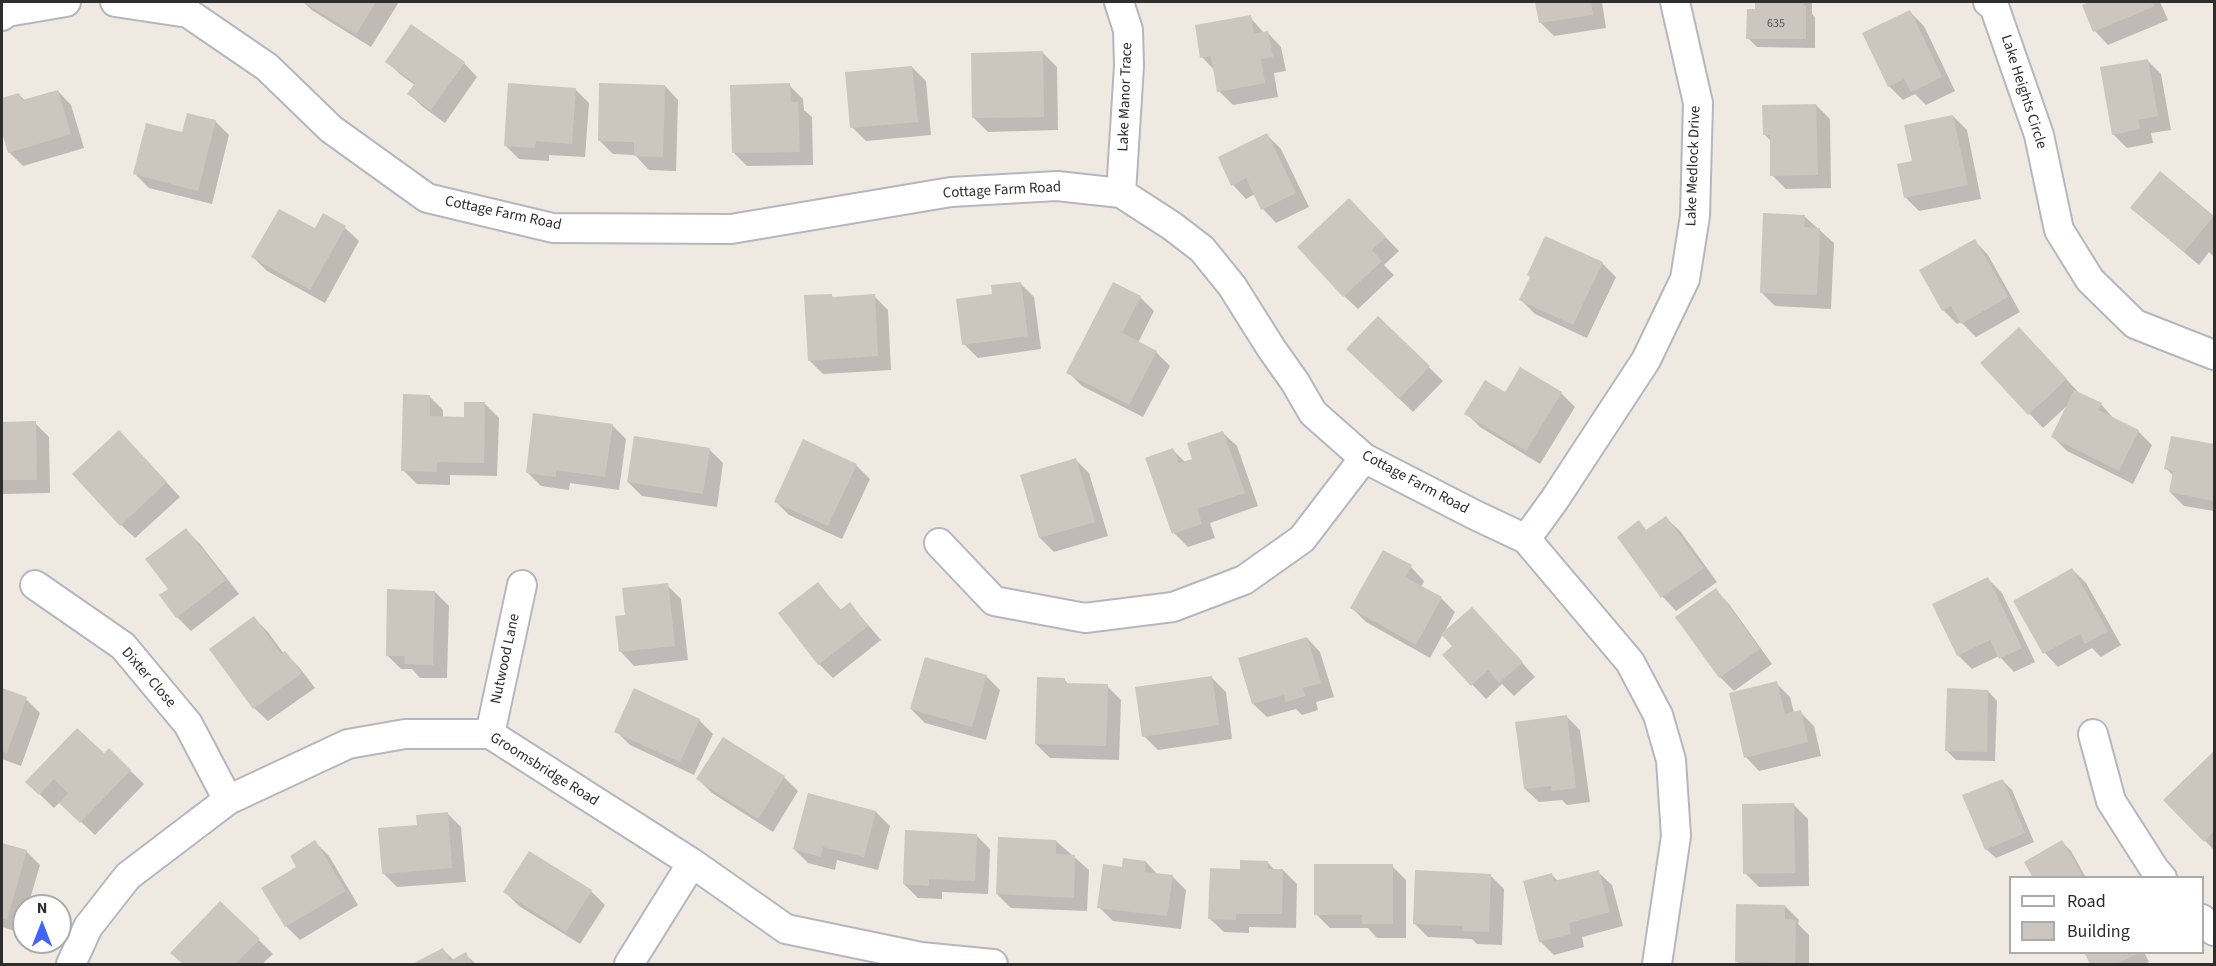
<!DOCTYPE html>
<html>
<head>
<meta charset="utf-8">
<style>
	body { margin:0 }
	#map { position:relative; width:2216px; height:966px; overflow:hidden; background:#efe9e1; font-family:"Source Sans 3",sans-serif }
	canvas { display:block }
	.frame { position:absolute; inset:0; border:3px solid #2e2e2e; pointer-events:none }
	.legend { position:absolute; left:2009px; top:876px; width:195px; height:78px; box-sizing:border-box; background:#fff; border:2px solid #ababab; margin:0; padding:8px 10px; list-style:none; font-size:18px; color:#2e2e2e }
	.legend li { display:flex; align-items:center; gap:12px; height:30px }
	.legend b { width:30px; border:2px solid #ababab }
	.north { position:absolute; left:12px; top:894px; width:60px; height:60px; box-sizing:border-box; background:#fff; border:2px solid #ababab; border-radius:50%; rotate:0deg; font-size:16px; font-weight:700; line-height:24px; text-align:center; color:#2e2e2e }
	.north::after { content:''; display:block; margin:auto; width:21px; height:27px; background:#4264fb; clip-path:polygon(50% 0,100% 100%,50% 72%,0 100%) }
</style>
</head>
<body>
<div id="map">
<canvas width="2216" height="966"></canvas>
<div class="frame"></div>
<ul class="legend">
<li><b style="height:8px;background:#fff"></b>Road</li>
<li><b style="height:16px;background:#cbc7bf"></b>Building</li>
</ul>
<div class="north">N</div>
</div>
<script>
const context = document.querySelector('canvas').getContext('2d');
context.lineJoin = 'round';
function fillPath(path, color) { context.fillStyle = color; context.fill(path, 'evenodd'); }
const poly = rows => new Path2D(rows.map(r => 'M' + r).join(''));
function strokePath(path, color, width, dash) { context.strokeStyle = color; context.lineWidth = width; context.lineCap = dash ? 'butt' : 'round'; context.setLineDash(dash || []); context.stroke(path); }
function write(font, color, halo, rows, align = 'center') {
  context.font = font + ' "Source Sans 3",sans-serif'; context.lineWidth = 5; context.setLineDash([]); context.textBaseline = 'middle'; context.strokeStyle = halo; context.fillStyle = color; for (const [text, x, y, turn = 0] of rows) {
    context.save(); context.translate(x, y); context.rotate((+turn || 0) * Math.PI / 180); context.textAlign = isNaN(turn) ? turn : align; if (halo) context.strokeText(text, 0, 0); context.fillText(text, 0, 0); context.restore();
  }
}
fillPath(poly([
	[303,2,399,2,371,47,313,11],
	[1537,2,1602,2,1606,28,1554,36,1540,22],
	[1756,2,1812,2,1812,14,1815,17,1815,48,1757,47,1748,38,1756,11],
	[2093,2,2160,2,2168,20,2108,45,2095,31,2084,5],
	[1910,12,1924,26,1955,91,1926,105,1915,94,1903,100,1889,86],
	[1250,17,1264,33,1268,33,1281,47,1286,71,1274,73,1278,97,1233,105,1219,91,1215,71,1202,57],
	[1043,53,1057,67,1058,130,988,132,974,118],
	[2147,60,2161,74,2171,130,2151,133,2153,143,2127,148,2113,134],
	[387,62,464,63,477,77,445,123,423,107,409,94,415,85,401,75],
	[912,67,926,81,931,135,866,141,852,127],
	[789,85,803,99,804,110,812,117,813,165,747,166,733,152],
	[665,86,678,100,676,171,649,170,635,155,613,154,599,140],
	[575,89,589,103,585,157,549,155,549,161,519,159,505,145],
	[58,91,71,105,84,148,23,166,9,152,2,126,2,100,19,95,25,100],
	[1816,105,1830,119,1831,188,1786,189,1772,175,1771,141,1764,134],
	[1953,116,1967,130,1981,199,1919,211,1905,197],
	[215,121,229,135,212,204,149,188,135,174,183,134],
	[1267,135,1281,149,1309,207,1276,223,1263,209,1255,194,1246,199,1233,185],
	[2161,174,2214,218,2214,257,2209,252,2199,265,2132,208],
	[1363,214,1399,251,1384,265,1394,275,1358,309,1344,296],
	[1804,216,1834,243,1831,309,1775,306,1761,292],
	[345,228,359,241,325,303,267,271,253,257,315,230],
	[1975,241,1988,255,2020,312,1976,337,1961,322,1957,324,1943,310],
	[1602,263,1616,277,1587,338,1535,314,1521,300],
	[1020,283,1034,297,1041,349,978,358,964,344,994,295],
	[1113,284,1140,297,1154,311,1138,343,1156,352,1170,366,1143,417,1082,386,1068,372],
	[831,295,834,298,874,296,888,310,891,370,823,374,809,360],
	[1378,318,1443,381,1413,412,1362,363],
	[2033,343,2080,394,2101,404,2114,419,2138,431,2152,445,2133,484,2067,451,2053,437,2068,405,2043,428,1982,363],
	[1521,369,1561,393,1575,407,1540,464,1480,427,1466,413,1505,394],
	[429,396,443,410,443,418,465,418,485,404,499,418,497,476,450,475,450,485,417,484,403,470],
	[35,423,49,437,50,493,2,494,2,424],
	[612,425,626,439,619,490,570,483,569,490,541,486,527,472],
	[1223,433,1237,446,1258,506,1210,523,1215,538,1188,547,1174,533,1173,450,1186,463,1194,460],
	[2172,438,2214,446,2214,511,2184,506,2170,492,2173,476,2166,468],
	[133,446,180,497,135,538,121,525],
	[709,449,723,463,717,507,642,496,628,482],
	[1076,460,1089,473,1108,536,1054,552,1040,538],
	[856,465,870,479,842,539,789,515,775,501],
	[1666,518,1680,531,1717,582,1676,611,1663,597,1619,537,1639,522,1647,531],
	[186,530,200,544,239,594,191,631,177,617,170,589],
	[1411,567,1424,581,1421,587,1441,598,1455,612,1444,633,1485,622,1535,677,1514,696,1502,684,1486,699,1444,655,1454,646,1443,634,1430,658,1366,622,1352,608],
	[2072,569,2086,583,2121,645,2101,657,2092,648,2058,667,2045,653,2015,601],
	[1988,579,2002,593,2035,662,2014,672,1999,656,1972,669,1958,655,1934,605],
	[818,584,842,611,850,604,881,640,833,678,819,664],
	[667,585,681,599,688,660,634,666,621,652,627,616],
	[1715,590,1729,604,1772,664,1734,691,1720,677],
	[435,592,449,606,447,678,420,678,412,669,401,669,387,655],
	[254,618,268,632,284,654,285,653,299,667,315,688,268,721,254,708],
	[1307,638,1320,652,1334,697,1316,702,1318,710,1302,715,1296,709,1267,717,1253,704],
	[986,676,1000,690,986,740,925,723,911,709],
	[1212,678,1226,692,1232,739,1158,750,1144,736],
	[1064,679,1069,685,1107,686,1121,700,1119,760,1050,758,1036,744],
	[1776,683,1790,697,1794,713,1800,712,1814,726,1821,756,1759,771,1746,757],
	[2,690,26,699,40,713,21,766,2,759],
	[1988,691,1997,701,1995,761,1956,760,1946,750],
	[1566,716,1580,730,1590,802,1567,805,1562,800,1539,802,1525,789],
	[699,720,713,734,694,775,630,745,616,731],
	[724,739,785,778,798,791,773,832,712,793,698,779],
	[109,750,144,784,95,835,60,802,54,808,27,782,104,755],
	[2214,753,2214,850,2165,800],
	[2002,780,2012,790,2034,842,1996,858,1986,849],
	[809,795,876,812,890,826,878,870,837,860,835,870,808,863,794,849],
	[1794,805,1808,819,1809,886,1759,887,1745,873],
	[447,813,461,827,466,882,397,887,383,873,419,827],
	[976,835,990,849,988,894,942,892,942,899,918,898,904,884],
	[1056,841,1089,870,1087,911,1011,908,997,894],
	[315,842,329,856,358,905,300,940,286,926,298,867],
	[2062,842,2071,851,2086,878,2034,878],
	[2,845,26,851,40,865,28,906,24,906,24,921,21,933,2,927],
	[1146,862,1158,875,1172,876,1186,890,1181,929,1113,921,1099,907,1124,869],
	[1267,862,1275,870,1283,870,1297,884,1296,928,1249,927,1249,933,1224,932,1210,919,1241,870],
	[1392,866,1406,880,1406,938,1377,938,1368,928,1330,928,1316,914],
	[1598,872,1612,885,1623,926,1582,937,1584,947,1554,955,1540,941,1552,875,1559,882],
	[1490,875,1504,889,1502,945,1477,944,1472,939,1428,937,1414,923],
	[591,891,605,905,580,944,519,906,505,892],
	[1785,906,1799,920,1798,924,1809,935,1809,964,1740,964,1736,961],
	[259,940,273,954,262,964,184,964,172,953],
	[443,950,454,960,465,954,476,964,415,964],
	[2086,952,2144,952,2149,962,2144,964,2091,964]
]), '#0003');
fillPath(poly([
	[303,2,376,2,356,34],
	[1535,2,1591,2,1593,15,1539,23],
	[1755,2,1804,2,1803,6,1806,6,1806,39,1746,39,1747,9,1755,9],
	[2089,2,2153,2,2155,6,2093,32,2082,5],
	[1910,10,1942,77,1911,92,1904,79,1888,87,1862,33],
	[1251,15,1254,34,1268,31,1273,57,1261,59,1265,83,1217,92,1211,56,1200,58,1195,25],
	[411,24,465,62,431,110,407,94,415,83,385,62],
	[1043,51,1044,117,972,118,971,53],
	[2148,59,2158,116,2138,120,2140,129,2112,135,2100,67],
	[912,66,918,122,850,128,845,72],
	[508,83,576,88,572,144,536,141,535,148,504,146],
	[599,83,665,85,663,157,634,156,634,142,598,141],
	[790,83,791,102,798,102,800,152,732,153,730,85],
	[58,90,71,134,8,153,2,132,2,98,19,93,22,100],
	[1816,104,1818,175,1770,176,1770,135,1763,135,1762,105],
	[187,113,216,120,198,191,133,174,146,123,182,132],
	[1953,115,1968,185,1904,198,1897,164,1912,161,1904,125],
	[1267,133,1296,193,1261,210,1246,178,1231,186,1218,157],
	[2160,171,2214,216,2184,252,2130,208],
	[1349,198,1386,237,1372,250,1382,261,1343,297,1297,247],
	[279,209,315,228,323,213,346,226,310,290,251,257],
	[1763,213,1805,215,1804,227,1820,228,1817,295,1760,293],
	[1545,236,1603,262,1573,325,1519,300,1530,277,1527,275],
	[1975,239,2008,297,1961,324,1951,306,1942,311,1919,270],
	[1021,282,1028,336,962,345,956,299,992,294,991,285],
	[1113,282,1141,296,1122,333,1157,351,1129,405,1066,373],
	[832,294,832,297,875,294,878,356,808,361,804,295],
	[1378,316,1430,366,1399,399,1346,349],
	[2019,327,2067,379,2028,415,1980,363],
	[1520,367,1562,392,1526,451,1464,414,1485,380,1505,392],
	[2074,390,2102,403,2098,410,2139,430,2119,471,2051,437],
	[403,394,430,395,430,416,464,417,464,402,485,402,484,463,437,462,437,472,401,471],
	[533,413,613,424,605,477,556,470,556,477,526,473],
	[36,421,37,480,2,480,2,422],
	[119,430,167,482,120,526,72,474],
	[1223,431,1245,493,1197,509,1202,524,1172,534,1145,458,1173,448,1179,463,1192,459,1187,443],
	[634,436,710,448,703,494,627,482],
	[2171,436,2214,444,2214,501,2169,492,2173,471,2164,469],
	[803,439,857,464,828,526,774,502],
	[1076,458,1095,522,1039,538,1020,475],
	[1666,516,1704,568,1661,598,1617,537,1639,520,1646,530],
	[186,528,226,580,176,618,159,595,168,589,145,559],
	[1383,550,1412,565,1405,577,1442,597,1416,645,1350,608],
	[2072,568,2108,631,2085,644,2080,634,2043,654,2013,601],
	[1988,577,2022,648,1999,659,1990,640,1957,656,1932,604],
	[818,582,840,610,850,602,868,626,818,665,778,613],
	[668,583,675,646,619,652,615,616,625,615,622,588],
	[1716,588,1760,649,1719,678,1675,617],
	[387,589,435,591,433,665,405,664,405,656,386,656],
	[1472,607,1523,662,1499,683,1488,670,1471,686,1442,655,1452,646,1441,634],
	[254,616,281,654,285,651,302,673,253,709,209,649],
	[1307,637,1321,683,1303,688,1305,696,1286,702,1284,695,1252,704,1238,658],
	[925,657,987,675,972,727,910,709],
	[1212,676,1219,725,1142,737,1135,687],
	[1037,677,1065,678,1065,683,1108,684,1106,746,1035,744],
	[1777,681,1785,714,1801,710,1808,742,1744,758,1729,693],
	[2,688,27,697,7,753,2,751],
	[634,688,700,719,680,762,614,732],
	[1947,688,1988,690,1987,752,1945,751],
	[1567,715,1576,788,1552,791,1551,786,1524,789,1515,722],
	[77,728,104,753,109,748,131,770,80,823,59,803,68,793,54,779,39,795,25,782],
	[723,737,785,776,758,819,696,779],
	[2214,751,2214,831,2204,842,2163,800],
	[2003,779,2025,833,1985,850,1962,795],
	[808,793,876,811,864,857,823,847,821,857,793,849],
	[1794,803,1795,873,1743,874,1742,804],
	[448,812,452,868,382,874,378,828,417,825,416,815],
	[905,830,977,834,975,881,929,879,929,886,903,884],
	[998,837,1056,840,1056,854,1075,855,1074,898,996,894],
	[315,840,346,891,285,927,261,888,296,867,290,856],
	[2062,840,2084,878,2033,878,2024,862],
	[2,843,27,850,7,920,2,918],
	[529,851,592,890,566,932,503,892],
	[1123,858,1146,861,1145,872,1173,875,1167,916,1097,908,1103,864,1122,867],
	[1240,860,1268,861,1268,869,1283,869,1282,914,1236,914,1236,920,1208,919,1210,868,1240,869],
	[1314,864,1393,864,1393,924,1362,924,1362,915,1314,915],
	[1415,870,1491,874,1489,932,1462,931,1462,926,1413,924],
	[1599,870,1610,912,1569,923,1571,934,1539,942,1523,881,1552,873,1554,881],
	[220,901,260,939,235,964,183,964,170,953],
	[1736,904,1785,905,1785,919,1796,920,1795,963,1735,962],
	[443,948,450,961,466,952,472,964,412,964],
	[2084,952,2141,952,2116,964,2090,964]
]), '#cbc7bf');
const minor = poly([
	[115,2,188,13,267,67,331,129,427,198,553,228,731,229,951,192,1057,186,1121,193,1172,226,1202,249,1232,286,1271,348,1295,382,1313,413,1364,458,1475,515,1526,539,1630,662,1658,715,1671,760,1676,836,1657,964],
	[1119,2,1128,30,1129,66,1121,193],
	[1988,2,1994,6,2039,135,2059,230,2090,280,2135,324,2214,355],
	[2,16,7,12,66,2],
	[1526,539,1555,499,1646,360,1685,279,1695,216,1698,103,1675,2],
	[939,543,994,601,1085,618,1173,607,1244,580,1302,539,1364,458],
	[35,585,123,646,188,724,228,800],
	[490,734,522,585],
	[2093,734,2111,801,2155,870,2162,878],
	[2202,919,2214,931],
	[71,964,88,927,128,876,228,800,348,744,405,734,490,734,692,863,786,929,921,957,993,964],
	[629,964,692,863]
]);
strokePath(minor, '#b4b7c1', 32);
strokePath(minor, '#fff', 28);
write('12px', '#555452', null, [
	["635",1776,24]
]);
write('15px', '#2e2e2e', '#fff', [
	["Lake Heights Circle",2023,92,72],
	["Lake Manor Trace",1126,97,-88],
	["Lake Medlock Drive",1694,166,-88],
	["Cottage Farm Road",1002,191,-3],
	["Cottage Farm Road",503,214,12],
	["Cottage Farm Road",1415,483,28],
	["Nutwood Lane",506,659,-78],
	["Dixter Close",148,678,49],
	["Groomsbridge Road",544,770,32]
]);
</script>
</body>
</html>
